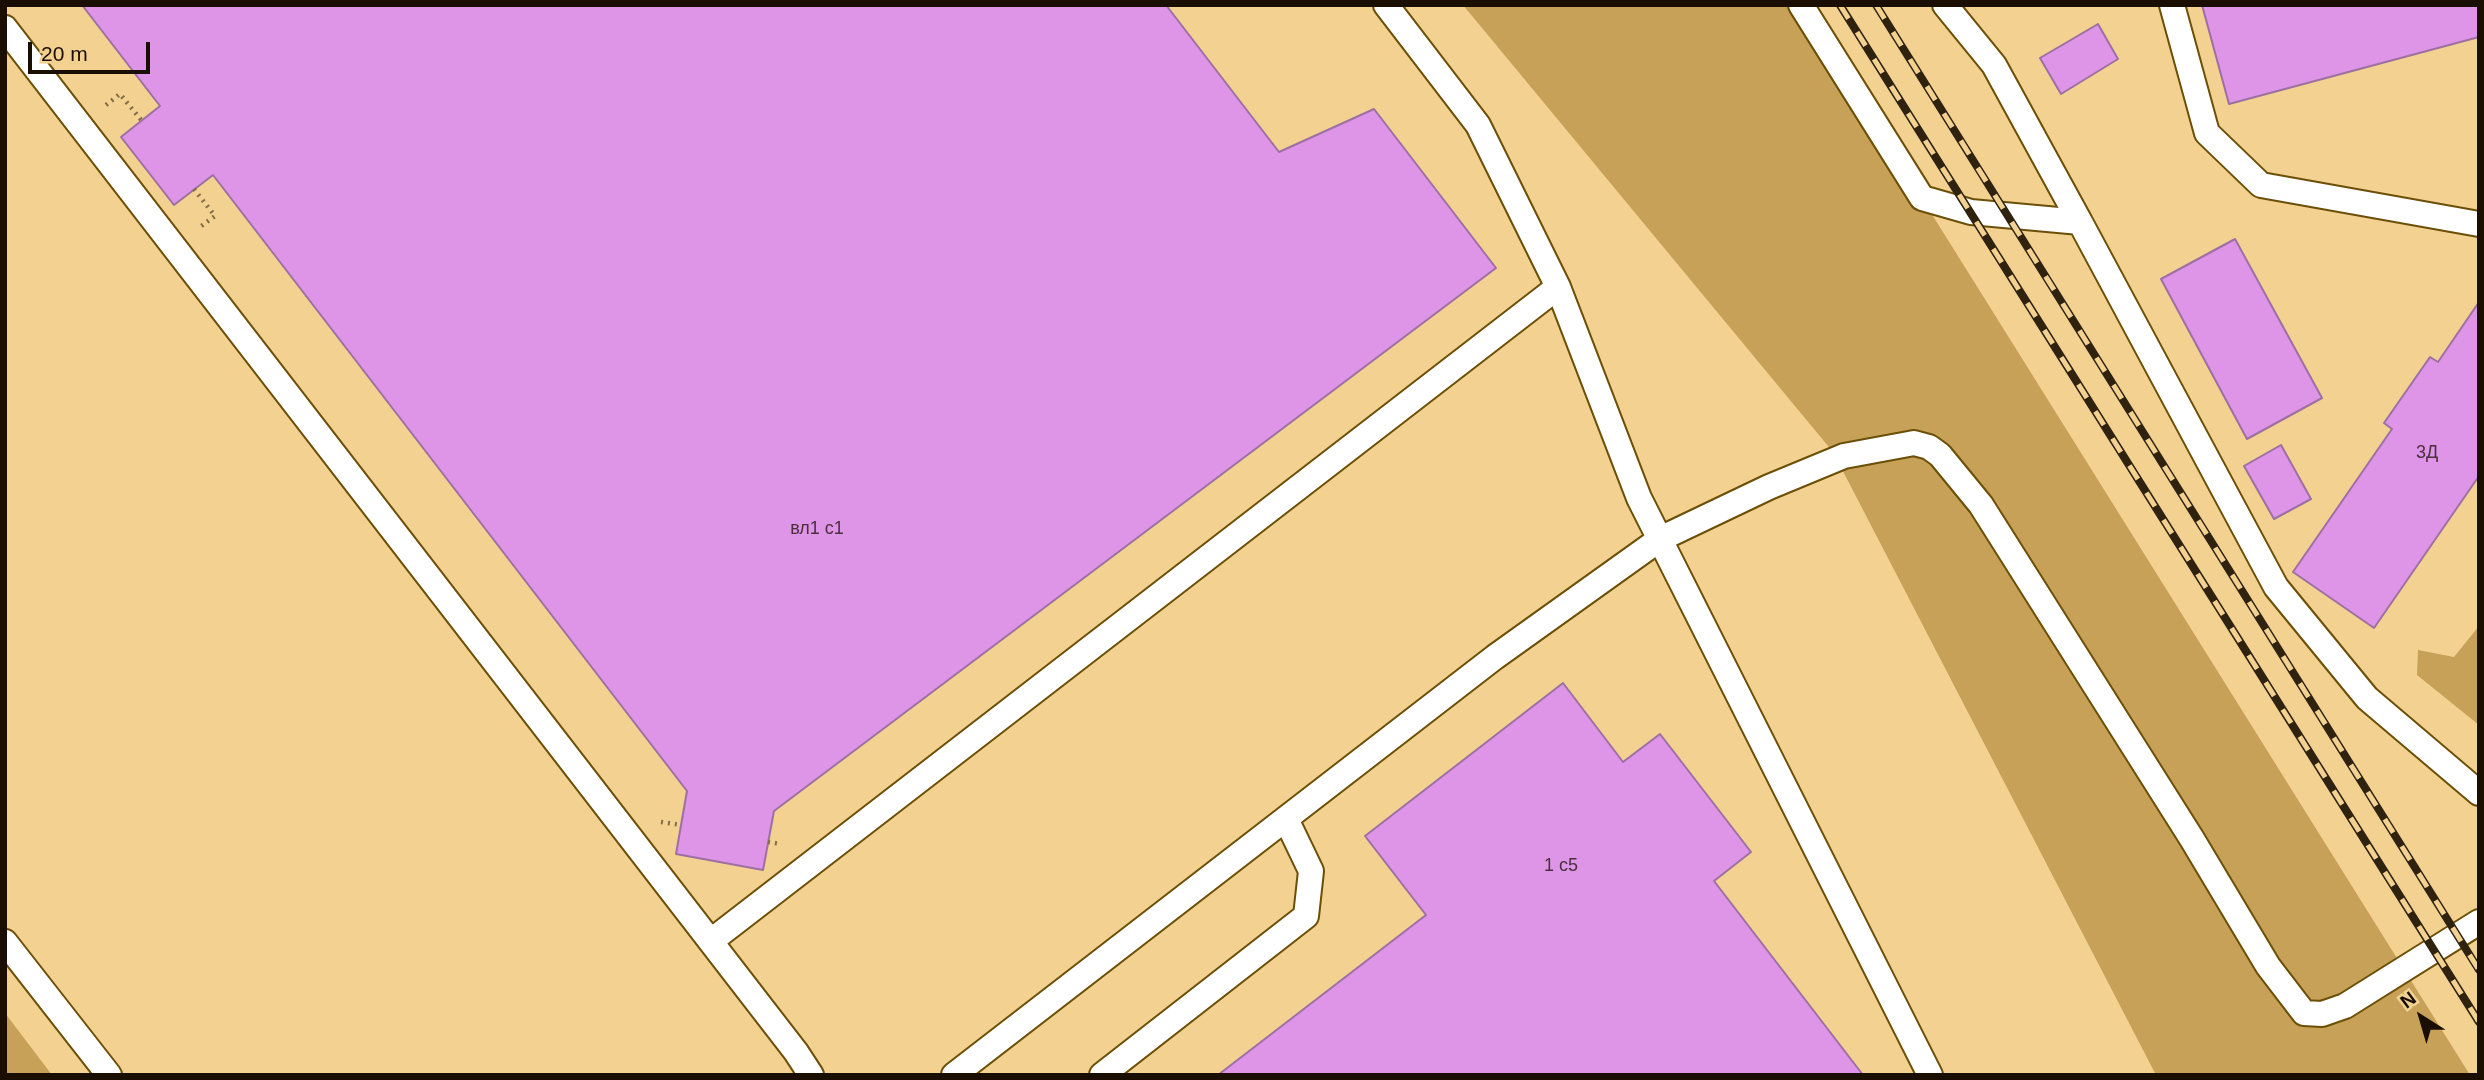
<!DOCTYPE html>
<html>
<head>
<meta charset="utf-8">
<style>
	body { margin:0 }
	#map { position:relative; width:2484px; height:1080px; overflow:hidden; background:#f2d191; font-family:Helvetica,sans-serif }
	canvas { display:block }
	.frame { position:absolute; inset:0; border:7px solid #190e00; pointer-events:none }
	.north { position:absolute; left:2386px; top:982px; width:70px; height:70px; -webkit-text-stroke:5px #f2d191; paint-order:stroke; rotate:323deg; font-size:19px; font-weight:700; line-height:28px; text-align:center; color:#190e00 }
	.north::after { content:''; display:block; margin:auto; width:24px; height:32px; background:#190e00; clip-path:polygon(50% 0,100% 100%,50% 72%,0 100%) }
	.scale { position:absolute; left:28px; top:42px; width:122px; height:32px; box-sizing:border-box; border:4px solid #190e00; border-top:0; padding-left:9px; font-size:21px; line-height:24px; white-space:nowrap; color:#190e00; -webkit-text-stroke:5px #f2d191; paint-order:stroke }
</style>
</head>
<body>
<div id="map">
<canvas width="2484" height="1080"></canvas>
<div class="frame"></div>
<div class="north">N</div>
<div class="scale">20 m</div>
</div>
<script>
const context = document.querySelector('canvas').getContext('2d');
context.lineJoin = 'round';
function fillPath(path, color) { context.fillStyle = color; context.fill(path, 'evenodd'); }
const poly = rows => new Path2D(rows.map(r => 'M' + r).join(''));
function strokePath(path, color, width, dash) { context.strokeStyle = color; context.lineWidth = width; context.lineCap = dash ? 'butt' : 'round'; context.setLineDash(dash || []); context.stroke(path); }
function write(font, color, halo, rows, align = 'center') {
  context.font = font + ' Helvetica,sans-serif'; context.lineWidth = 6; context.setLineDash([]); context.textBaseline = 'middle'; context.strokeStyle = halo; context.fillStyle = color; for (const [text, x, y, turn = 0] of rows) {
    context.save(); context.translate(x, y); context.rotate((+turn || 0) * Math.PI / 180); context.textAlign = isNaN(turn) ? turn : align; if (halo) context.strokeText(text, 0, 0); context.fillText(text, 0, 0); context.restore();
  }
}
fillPath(poly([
	[1463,5,1801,5,2470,1075,2156,1075,1833,452],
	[2479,626,2479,725,2417,675,2418,650,2454,657],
	[5,1013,52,1075,5,1075]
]), '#c6a157');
const building = poly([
	[82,5,1166,5,1279,152,1374,109,1496,268,774,811,763,870,676,854,687,791,213,175,174,205,121,137,160,106,82,5],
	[2202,5,2479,5,2479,37,2229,104,2202,5],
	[2098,24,2118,59,2061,94,2040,58,2098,24],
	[2235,239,2322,398,2247,439,2161,279,2235,239],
	[2479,302,2479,476,2374,628,2293,572,2392,429,2384,423,2430,357,2438,362,2479,302],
	[2281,445,2311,499,2274,519,2244,466,2281,445],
	[1563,683,1623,762,1660,734,1751,852,1714,881,1863,1075,1218,1075,1426,915,1365,836,1563,683]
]);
fillPath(building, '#de95e7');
strokePath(building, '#9d70a2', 2);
const service = poly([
	[1386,5,1478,125,1558,287,1639,498,1930,1075],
	[1801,5,1922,198,1971,212,2080,222,2276,587,2367,698,2479,793],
	[1945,5,1994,65,2080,222],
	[2172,5,2207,133,2261,185,2479,224],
	[5,28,796,1052,811,1075],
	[711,941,1558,287],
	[5,942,109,1075],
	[954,1075,1495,657,1660,539,1769,487,1844,456,1914,443,1929,447,1940,455,1981,505,2192,839,2268,966,2304,1013,2322,1014,2345,1006,2479,922],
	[1102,1075,1306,916,1311,871,1286,819]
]);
strokePath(service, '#6c4f06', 28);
strokePath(poly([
	[106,105,120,94,142,121],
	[194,189,215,216,200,227],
	[661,822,681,825],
	[768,842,781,844]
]), '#846e48', 4.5, [2, 5]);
strokePath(service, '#fff', 24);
const rail = poly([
	[1840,5,2479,1022],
	[1876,5,2479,970]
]);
strokePath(rail, '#2f220f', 8);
strokePath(rail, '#f2d191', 5, [16]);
write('18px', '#4a303a', null, [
	["3Д",2427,453],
	["вл1 с1",817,529],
	["1 с5",1561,866]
]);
</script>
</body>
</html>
